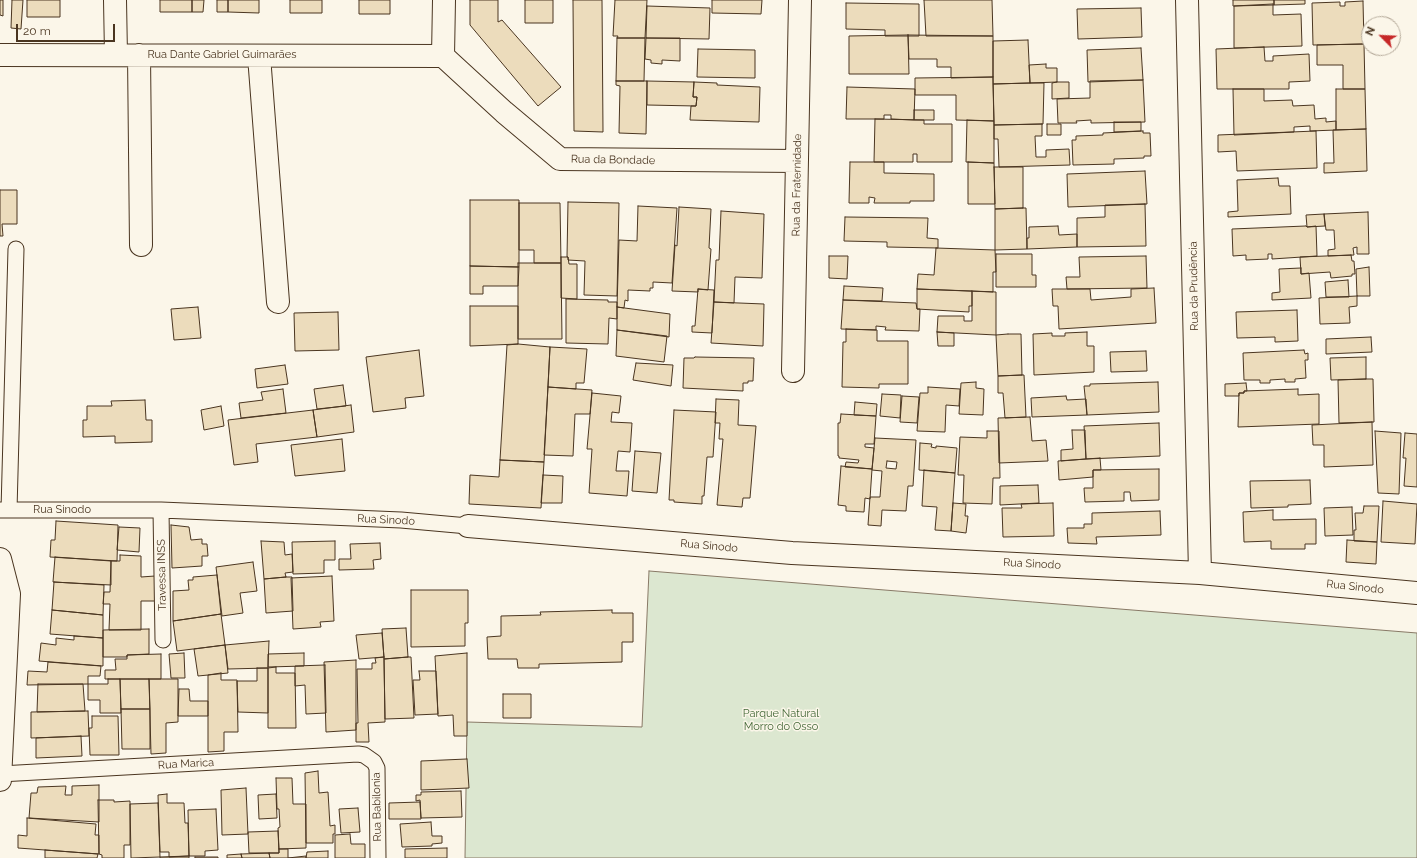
<!DOCTYPE html>
<html>
<head>
<meta charset="utf-8">
<style>
	body { margin:0 }
	#map { position:relative; width:1417px; height:858px; overflow:hidden; background:#fbf6e9; font-family:Raleway,sans-serif }
	canvas { display:block }
	.north { position:absolute; left:1361px; top:16px; width:40px; height:40px; box-sizing:border-box; background:#fbf6e9; border:1px solid #b4a999; border-radius:50%; rotate:294deg; font-size:11px; font-weight:700; line-height:16px; text-align:center; color:#4a3520 }
	.north::after { content:''; display:block; margin:auto; width:14px; height:18px; background:#c62828; clip-path:polygon(50% 0,100% 100%,50% 72%,0 100%) }
	.scale { position:absolute; left:16px; top:24px; width:99px; height:18px; box-sizing:border-box; border:2px solid #4a3520; border-top:0; padding-left:5px; font-size:12px; line-height:14px; white-space:nowrap; color:#4a3520; -webkit-text-stroke:3px #fbf6e9; paint-order:stroke }
</style>
</head>
<body>
<div id="map">
<canvas width="1417" height="858"></canvas>
<div class="north">N</div>
<div class="scale">20 m</div>
</div>
<script>
const context = document.querySelector('canvas').getContext('2d');
context.lineJoin = 'round';
function fillPath(path, color) { context.fillStyle = color; context.fill(path, 'evenodd'); }
const poly = rows => new Path2D(rows.map(r => 'M' + r).join(''));
function strokePath(path, color, width, dash) { context.strokeStyle = color; context.lineWidth = width; context.lineCap = dash ? 'butt' : 'round'; context.setLineDash(dash || []); context.stroke(path); }
function write(font, color, halo, rows, align = 'center') {
  context.font = font + ' Raleway,sans-serif'; context.lineWidth = 3; context.setLineDash([]); context.textBaseline = 'middle'; context.strokeStyle = halo; context.fillStyle = color; for (const [text, x, y, turn = 0] of rows) {
    context.save(); context.translate(x, y); context.rotate((+turn || 0) * Math.PI / 180); context.textAlign = isNaN(turn) ? turn : align; if (halo) context.strokeText(text, 0, 0); context.fillText(text, 0, 0); context.restore();
  }
}
const green = poly([
	[649,571,1417,633,1417,858,465,858,467,722,642,727,649,571]
]);
fillPath(green, '#dce7d0');
strokePath(green, '#887966', 1);
const building = poly([
	[0,0,3,0,3,16,0,15,0,0],
	[12,0,23,0,21,29,11,28,12,0],
	[27,0,60,0,60,17,27,17,27,0],
	[160,0,192,0,192,12,160,12,160,0],
	[192,0,204,0,203,12,192,12,192,0],
	[217,0,228,0,228,12,217,12,217,0],
	[228,0,259,0,259,13,228,12,228,0],
	[290,0,322,0,322,13,290,13,290,0],
	[359,0,390,0,390,14,359,14,359,0],
	[470,0,498,0,498,22,502,20,561,87,538,106,470,25,470,0],
	[525,0,553,0,553,23,525,23,525,0],
	[573,0,602,0,603,132,574,131,573,0],
	[615,0,647,0,645,38,617,38,618,36,613,36,615,0],
	[712,0,762,0,761,14,712,13,712,0],
	[924,0,992,0,993,36,926,36,924,0],
	[1233,0,1274,0,1274,5,1233,6,1233,0],
	[1274,0,1305,0,1305,4,1274,5,1274,0],
	[1363,1,1364,44,1313,45,1312,3,1340,2,1340,6,1345,6,1345,2,1363,1],
	[846,3,919,4,919,36,885,36,885,30,846,29,846,3],
	[1273,4,1273,15,1301,14,1302,46,1234,48,1234,6,1273,4],
	[647,6,710,8,709,39,646,38,647,6],
	[1141,8,1142,37,1078,39,1077,9,1141,8],
	[908,35,993,36,993,77,951,78,951,67,937,67,937,59,909,59,908,35],
	[908,35,909,74,849,74,849,36,908,35],
	[617,38,645,38,644,81,616,81,617,38],
	[646,38,680,38,680,61,662,60,662,64,651,63,651,60,645,59,646,38],
	[1028,40,1030,83,993,84,993,41,1028,40],
	[1364,44,1365,89,1343,89,1343,65,1317,65,1317,45,1364,44],
	[1264,47,1265,61,1273,61,1273,56,1309,54,1310,81,1289,82,1289,89,1217,89,1216,49,1264,47],
	[1141,48,1143,80,1088,82,1087,50,1141,48],
	[698,49,755,50,755,78,697,77,698,49],
	[1046,64,1046,68,1057,68,1057,82,1030,83,1029,65,1046,64],
	[993,77,994,121,956,120,956,95,915,95,915,78,993,77],
	[1143,80,1145,122,1091,123,1091,120,1076,121,1077,123,1058,123,1057,99,1090,98,1090,81,1143,80],
	[616,81,647,81,646,134,619,133,620,86,616,85,616,81],
	[647,81,694,82,693,97,697,97,696,106,647,105,647,81],
	[694,82,717,83,717,85,760,87,759,122,690,120,691,106,696,106,697,97,693,97,694,82],
	[1057,82,1069,82,1069,98,1052,99,1052,83,1057,82],
	[1030,83,1044,83,1043,124,994,125,993,84,1030,83],
	[847,87,915,89,914,120,891,119,891,115,884,115,884,119,846,119,847,87],
	[1233,89,1264,89,1264,101,1292,100,1293,106,1314,105,1315,119,1326,118,1326,122,1336,121,1336,130,1310,131,1310,126,1294,127,1294,132,1234,135,1233,89],
	[1336,89,1365,89,1366,129,1336,130,1336,89],
	[914,110,934,110,934,120,914,120,914,110],
	[875,119,924,120,924,124,952,124,952,162,917,162,917,154,913,154,913,162,874,162,875,119],
	[967,120,994,121,994,163,966,162,967,120],
	[1114,122,1141,122,1141,131,1114,132,1114,122],
	[1042,124,1042,136,1035,136,1036,157,1046,157,1046,150,1069,149,1070,165,999,167,998,139,994,139,994,125,1042,124],
	[1047,124,1061,124,1061,135,1047,135,1047,124],
	[1366,129,1367,171,1324,173,1324,163,1334,163,1333,130,1366,129],
	[1143,131,1143,133,1150,133,1151,156,1144,156,1144,158,1114,159,1114,164,1073,165,1072,140,1076,140,1076,136,1103,135,1103,133,1143,131],
	[1316,131,1317,168,1237,171,1236,151,1218,152,1218,135,1316,131],
	[850,162,884,162,884,173,934,174,934,201,910,201,910,203,874,203,875,198,869,197,869,203,849,203,850,162],
	[968,162,994,163,995,204,968,204,968,162],
	[994,167,1023,167,1023,208,995,209,994,167],
	[1145,171,1147,204,1068,207,1067,174,1145,171],
	[1278,178,1279,186,1290,186,1291,214,1228,217,1228,212,1238,211,1237,180,1278,178],
	[0,190,17,190,17,224,2,224,3,236,0,236,0,190],
	[470,200,519,200,519,267,470,266,470,200],
	[568,202,619,203,617,296,584,295,585,261,568,260,568,257,567,257,568,202],
	[519,203,560,203,561,263,534,263,534,250,519,250,519,203],
	[1145,204,1146,246,1077,247,1077,218,1105,217,1105,205,1145,204],
	[638,206,677,208,672,283,653,282,653,288,650,288,650,291,628,290,628,301,625,300,624,308,617,307,619,240,637,241,638,206],
	[679,207,711,209,709,248,711,249,708,290,698,289,698,292,672,291,675,245,677,246,679,207],
	[1023,208,1026,208,1027,249,995,250,995,209,1023,208],
	[721,211,764,214,762,278,735,277,734,303,714,302,716,260,719,260,721,211],
	[1368,212,1369,254,1357,254,1357,247,1353,248,1354,255,1328,256,1328,250,1335,249,1334,230,1326,230,1324,214,1368,212],
	[1324,214,1325,226,1307,227,1306,215,1324,214],
	[845,217,928,218,927,238,938,239,938,248,887,247,887,242,844,241,845,217],
	[1058,226,1059,235,1077,234,1077,247,1027,249,1027,238,1029,238,1029,227,1058,226],
	[1306,226,1307,227,1316,226,1317,256,1272,259,1272,254,1268,254,1268,259,1246,260,1246,255,1233,256,1232,229,1306,226],
	[936,248,995,250,996,272,993,272,993,292,917,289,918,274,934,275,936,248],
	[996,254,1032,254,1032,275,1036,275,1036,287,996,287,996,254],
	[1351,255,1352,261,1354,261,1355,274,1352,274,1352,276,1331,278,1330,272,1301,274,1300,257,1351,255],
	[829,256,848,256,847,279,829,278,829,256],
	[1146,256,1147,288,1067,289,1066,277,1080,277,1079,257,1146,256],
	[561,257,568,257,569,264,577,264,577,299,561,298,561,257],
	[518,263,561,263,562,339,518,339,518,263],
	[470,266,519,267,518,286,483,286,483,294,470,294,470,266],
	[1369,267,1370,296,1357,296,1356,269,1369,267],
	[1301,268,1301,274,1309,273,1311,298,1272,300,1272,293,1280,292,1279,269,1301,268],
	[1348,280,1349,297,1326,297,1325,282,1348,280],
	[844,286,883,288,882,301,843,300,844,286],
	[1154,288,1156,323,1059,329,1058,306,1053,306,1052,289,1090,289,1091,300,1131,297,1131,289,1154,288],
	[698,289,714,290,712,333,692,332,692,326,695,326,698,289],
	[917,289,972,291,972,306,969,306,969,312,917,309,917,289],
	[972,291,996,292,996,335,937,332,938,316,964,316,964,321,972,321,972,291],
	[1357,296,1357,306,1349,307,1350,323,1320,324,1319,298,1357,296],
	[566,299,608,300,608,302,617,302,617,319,609,318,608,344,566,343,566,299],
	[843,300,916,303,917,309,920,309,919,331,885,330,886,327,876,326,876,330,841,329,843,300],
	[714,302,764,304,763,346,711,343,714,302],
	[470,306,518,306,518,344,470,346,470,306],
	[198,307,201,338,174,340,171,309,198,307],
	[617,307,670,314,669,337,617,330,617,307],
	[1297,310,1298,341,1275,342,1275,337,1237,338,1236,312,1297,310],
	[338,312,339,350,295,351,294,313,338,312],
	[846,329,877,330,877,341,908,341,908,384,879,384,879,388,842,387,843,342,846,342,846,329],
	[617,330,667,336,664,362,616,356,617,330],
	[937,332,954,333,954,346,938,346,937,332],
	[1087,332,1087,346,1094,346,1094,372,1034,375,1033,334,1052,333,1052,336,1065,336,1065,333,1087,332],
	[1008,334,1021,334,1022,375,998,376,996,335,1008,334],
	[1371,337,1372,352,1326,354,1326,339,1371,337],
	[518,344,550,347,544,462,500,460,507,345,518,344],
	[550,347,587,349,584,383,576,383,576,389,548,387,550,347],
	[419,350,424,396,405,398,406,408,373,412,366,357,419,350],
	[1304,350,1305,354,1308,353,1308,360,1305,360,1306,378,1295,379,1295,382,1285,382,1285,379,1270,380,1270,383,1260,383,1260,380,1244,380,1243,353,1304,350],
	[1146,351,1147,371,1111,372,1110,352,1146,351],
	[695,357,754,358,753,381,748,381,748,383,743,383,743,391,683,388,684,358,694,358,695,357],
	[1366,357,1366,379,1331,380,1330,358,1366,357],
	[636,363,673,365,671,386,633,380,636,363],
	[285,365,288,384,257,388,255,369,285,365],
	[1022,375,1024,375,1026,417,1005,418,1003,393,998,393,998,376,1022,375],
	[1366,379,1373,379,1374,422,1339,423,1338,380,1366,379],
	[976,382,976,388,984,389,983,415,959,414,961,383,976,382],
	[1158,382,1159,412,1087,415,1084,386,1090,386,1090,384,1158,382],
	[1246,383,1247,391,1244,391,1244,393,1239,393,1239,396,1225,396,1225,384,1246,383],
	[343,385,346,406,317,409,314,389,343,385],
	[548,387,592,390,590,414,575,414,573,456,544,455,548,387],
	[928,387,960,389,959,406,946,405,945,432,917,431,920,393,928,393,928,387],
	[283,389,286,413,241,418,239,403,263,400,261,392,283,389],
	[1298,389,1298,395,1319,394,1319,424,1238,427,1239,393,1244,393,1244,391,1298,389],
	[592,393,621,396,619,413,612,412,611,422,632,423,630,452,618,451,616,471,629,471,627,496,589,493,592,449,587,449,592,393],
	[882,394,901,395,900,418,880,416,882,394],
	[902,396,919,397,917,423,900,422,902,396],
	[1066,396,1067,400,1086,399,1087,415,1032,417,1031,398,1066,396],
	[716,399,739,400,738,425,756,426,750,498,743,498,742,507,717,505,723,439,719,439,720,423,715,423,716,399],
	[145,400,146,420,152,420,152,442,115,443,115,436,83,437,83,420,87,420,87,406,112,406,111,401,145,400],
	[855,402,877,404,876,416,854,415,855,402],
	[351,405,354,432,317,437,313,410,351,405],
	[221,406,224,426,204,430,201,410,221,406],
	[313,410,317,437,256,444,258,462,234,465,228,420,313,410],
	[674,410,716,412,713,457,707,457,704,496,702,496,702,504,674,502,674,500,669,500,674,410],
	[841,414,876,416,874,444,865,444,865,447,874,448,872,469,845,467,846,462,858,463,859,460,839,458,839,456,838,456,838,423,840,423,841,414],
	[1030,417,1032,441,1046,440,1048,461,999,463,998,418,1030,417],
	[1372,422,1373,465,1324,467,1324,445,1313,445,1312,425,1372,422],
	[1159,423,1160,456,1086,459,1084,426,1159,423],
	[1072,430,1085,430,1086,459,1061,461,1061,450,1073,449,1072,430],
	[987,431,999,431,1000,478,993,478,992,504,963,503,964,475,958,475,960,437,987,438,987,431],
	[1375,431,1401,433,1399,494,1378,493,1375,431],
	[1405,433,1417,434,1417,487,1404,486,1406,458,1403,458,1405,433],
	[875,438,916,440,913,486,908,486,906,511,882,510,881,526,868,525,870,497,880,497,882,471,872,470,875,438],
	[887,461,897,462,896,469,886,468,887,461],
	[342,439,345,471,295,476,291,445,342,439],
	[920,443,932,444,931,447,936,448,936,446,957,448,955,473,919,470,920,443],
	[635,451,661,453,657,493,632,491,635,451],
	[1100,458,1101,470,1093,470,1093,477,1059,480,1058,461,1100,458],
	[500,460,544,462,541,508,469,504,470,475,499,477,500,460],
	[841,466,872,469,870,499,865,498,864,512,846,511,846,506,838,505,841,466],
	[1159,469,1159,500,1131,501,1130,492,1124,492,1124,501,1085,502,1084,488,1093,488,1093,470,1159,469],
	[924,470,955,473,951,531,935,530,937,507,922,506,924,470],
	[543,475,563,476,562,503,541,503,543,475],
	[1310,480,1311,504,1288,505,1288,507,1251,508,1250,481,1310,480],
	[1038,485,1039,503,1000,505,1000,486,1038,485],
	[1383,501,1417,504,1415,544,1381,542,1383,501],
	[953,503,966,504,965,516,968,516,966,533,951,531,953,503],
	[1053,503,1054,536,1003,537,1002,508,1022,508,1021,504,1053,503],
	[1364,506,1379,506,1377,542,1354,541,1354,530,1356,530,1355,513,1363,513,1364,506],
	[1352,507,1353,535,1325,536,1324,508,1352,507],
	[1273,510,1273,520,1316,519,1316,544,1305,544,1305,549,1271,549,1271,541,1244,542,1243,512,1273,510],
	[1160,511,1161,535,1096,537,1097,544,1068,543,1067,528,1084,528,1084,524,1092,524,1092,513,1160,511],
	[56,521,118,525,117,561,50,557,51,540,55,540,56,521],
	[171,525,189,527,191,540,202,539,202,544,207,544,208,556,202,556,202,566,172,568,171,525],
	[119,527,140,528,139,552,117,550,119,527],
	[1347,540,1377,542,1376,564,1346,562,1347,540],
	[261,541,284,542,285,555,292,554,293,572,285,573,286,577,264,579,261,541],
	[335,541,335,560,324,560,324,573,293,574,292,542,335,541],
	[380,543,381,559,373,560,374,569,339,570,339,559,351,559,350,544,380,543],
	[120,555,141,556,141,577,155,576,156,601,141,601,141,630,109,630,110,604,103,604,104,592,110,592,111,561,120,561,120,555],
	[55,557,111,561,111,585,53,582,55,557],
	[253,562,257,591,240,593,243,613,222,616,216,567,253,562],
	[217,575,221,614,173,621,173,591,189,590,188,580,193,580,193,577,217,575],
	[332,576,334,621,320,622,321,627,293,629,291,578,332,576],
	[286,577,292,577,293,611,266,613,264,579,286,577],
	[54,582,104,585,103,615,52,610,54,582],
	[411,590,468,590,468,623,465,623,465,646,411,647,411,590],
	[52,610,103,615,103,638,50,634,52,610],
	[612,610,612,613,633,613,633,642,622,642,622,662,539,664,539,668,518,668,517,659,488,659,487,637,501,636,501,616,541,615,540,612,612,610],
	[221,614,225,645,177,651,173,621,221,614],
	[406,628,408,657,384,659,382,629,406,628],
	[149,629,149,654,127,655,127,657,103,657,103,630,149,629],
	[382,633,384,657,359,659,356,635,382,633],
	[74,636,103,638,103,666,39,661,41,643,56,645,56,638,74,640,74,636],
	[269,641,268,668,228,669,225,645,269,641],
	[225,645,228,673,198,676,194,649,225,645],
	[184,653,185,678,171,678,169,654,184,653],
	[304,653,304,666,268,667,268,654,304,653],
	[467,653,467,736,454,736,453,715,438,716,435,656,467,653],
	[161,654,161,679,105,679,105,670,116,670,115,659,127,659,127,655,161,654],
	[384,657,385,722,368,723,369,742,356,742,356,723,358,723,357,669,372,669,372,663,376,663,375,658,384,657],
	[408,657,411,657,414,718,385,719,384,659,408,657],
	[356,660,356,730,326,732,324,662,356,660],
	[48,662,101,666,100,676,88,676,88,684,27,685,28,671,47,672,48,662],
	[325,665,326,713,306,714,305,685,295,686,295,666,325,665],
	[276,667,276,673,295,673,296,728,268,728,268,668,276,667],
	[257,668,268,668,268,713,238,712,237,681,257,681,257,668],
	[419,671,436,671,438,714,415,715,413,680,420,680,419,671],
	[221,673,221,680,237,680,238,732,224,732,224,751,208,752,208,675,221,673],
	[108,679,120,679,121,713,100,713,100,700,88,700,88,684,108,684,108,679],
	[120,679,149,679,150,709,121,709,120,679],
	[149,679,178,679,178,722,166,723,166,753,151,754,149,679],
	[38,684,83,684,85,711,37,712,38,684],
	[179,689,189,689,190,701,208,701,208,716,178,716,179,689],
	[503,694,531,694,531,718,503,718,503,694],
	[121,709,150,709,150,749,122,749,121,709],
	[88,711,89,736,31,738,31,712,88,711],
	[92,716,118,716,119,755,90,755,89,728,92,728,92,716],
	[81,736,82,756,36,758,36,738,81,736],
	[467,759,469,788,421,790,421,761,467,759],
	[318,771,319,793,328,792,330,826,335,825,335,834,333,834,333,843,306,843,305,773,318,771],
	[276,778,292,778,293,804,306,804,306,848,279,849,278,828,280,827,279,809,277,809,276,778],
	[99,785,99,822,29,818,31,793,37,793,38,787,66,786,65,795,72,795,72,786,99,785],
	[246,788,248,834,222,835,221,790,246,788],
	[461,791,462,817,421,818,420,800,416,801,416,795,421,795,421,792,461,791],
	[167,794,167,803,184,803,185,823,188,823,189,856,169,857,169,852,160,852,158,795,167,794],
	[276,794,277,818,259,819,258,795,276,794],
	[98,800,114,800,114,802,130,801,130,845,124,845,124,858,102,858,102,855,99,854,98,800],
	[420,802,421,819,389,819,389,803,420,802],
	[158,803,160,857,131,858,130,804,158,803],
	[358,808,360,832,341,833,339,809,358,808],
	[216,809,218,850,205,851,205,856,189,856,188,810,216,809],
	[27,818,96,824,95,835,99,835,99,854,18,848,18,835,27,836,27,818],
	[431,822,432,836,442,836,442,843,432,844,432,846,402,847,400,824,431,822],
	[278,831,279,853,249,853,248,832,278,831],
	[350,834,351,844,365,844,365,858,335,858,335,835,350,834],
	[447,848,447,858,405,858,405,849,447,848],
	[279,849,288,849,288,858,306,856,306,858,270,858,269,853,279,853,279,849],
	[45,850,98,854,97,858,45,858,45,850],
	[328,851,328,858,306,858,307,852,328,851],
	[269,853,270,858,242,858,241,854,269,853],
	[241,854,242,858,227,858,227,855,241,854],
	[189,856,189,858,160,858,160,857,189,856],
	[195,857,218,857,218,858,195,858,195,857]
]);
fillPath(building, '#ecdcbc');
strokePath(building, '#4a3520', 1);
const service = poly([
	[0,510,161,510,401,520,468,526],
	[9,510,16,249],
	[161,510,163,640],
	[0,774,358,754,364,755,374,762,377,768,378,858]
]);
const minor = poly([
	[115,0,116,55],
	[1187,0,1200,573],
	[0,55,443,56],
	[139,55,141,245],
	[259,56,278,302],
	[443,56,504,112,560,159,797,161],
	[443,56,444,0],
	[793,371,800,0],
	[468,526,792,553,1200,573,1417,593],
	[0,559,9,594,0,780]
]);
strokePath(service, '#4a3520', 17);
strokePath(minor, '#4a3520', 24);
strokePath(service, '#fbf6e9', 15);
strokePath(minor, '#fbf6e9', 22);
write('11px', '#4a3520', '#fbf6e9', [
	["Rua Dante Gabriel Guimarães",222,55],
	["Rua da Bondade",613,160,1],
	["Rua da Fraternidade",797,185,-89],
	["Rua da Prudência",1194,286,-91],
	["Rua Sinodo",62,510],
	["Rua Sinodo",386,520,3],
	["Rua Sinodo",709,546,5],
	["Rua Sinodo",1032,564,3],
	["Travessa INSS",162,575,-91],
	["Rua Sinodo",1355,587,6],
	["Rua Marica",186,764,-3],
	["Rua Babilonia",377,807,-91]
]);
write('11px', '#436837', '#fbf6e9', [
	["Parque Natural",781,714],
	["Morro do Osso",781,727]
]);
</script>
</body>
</html>
